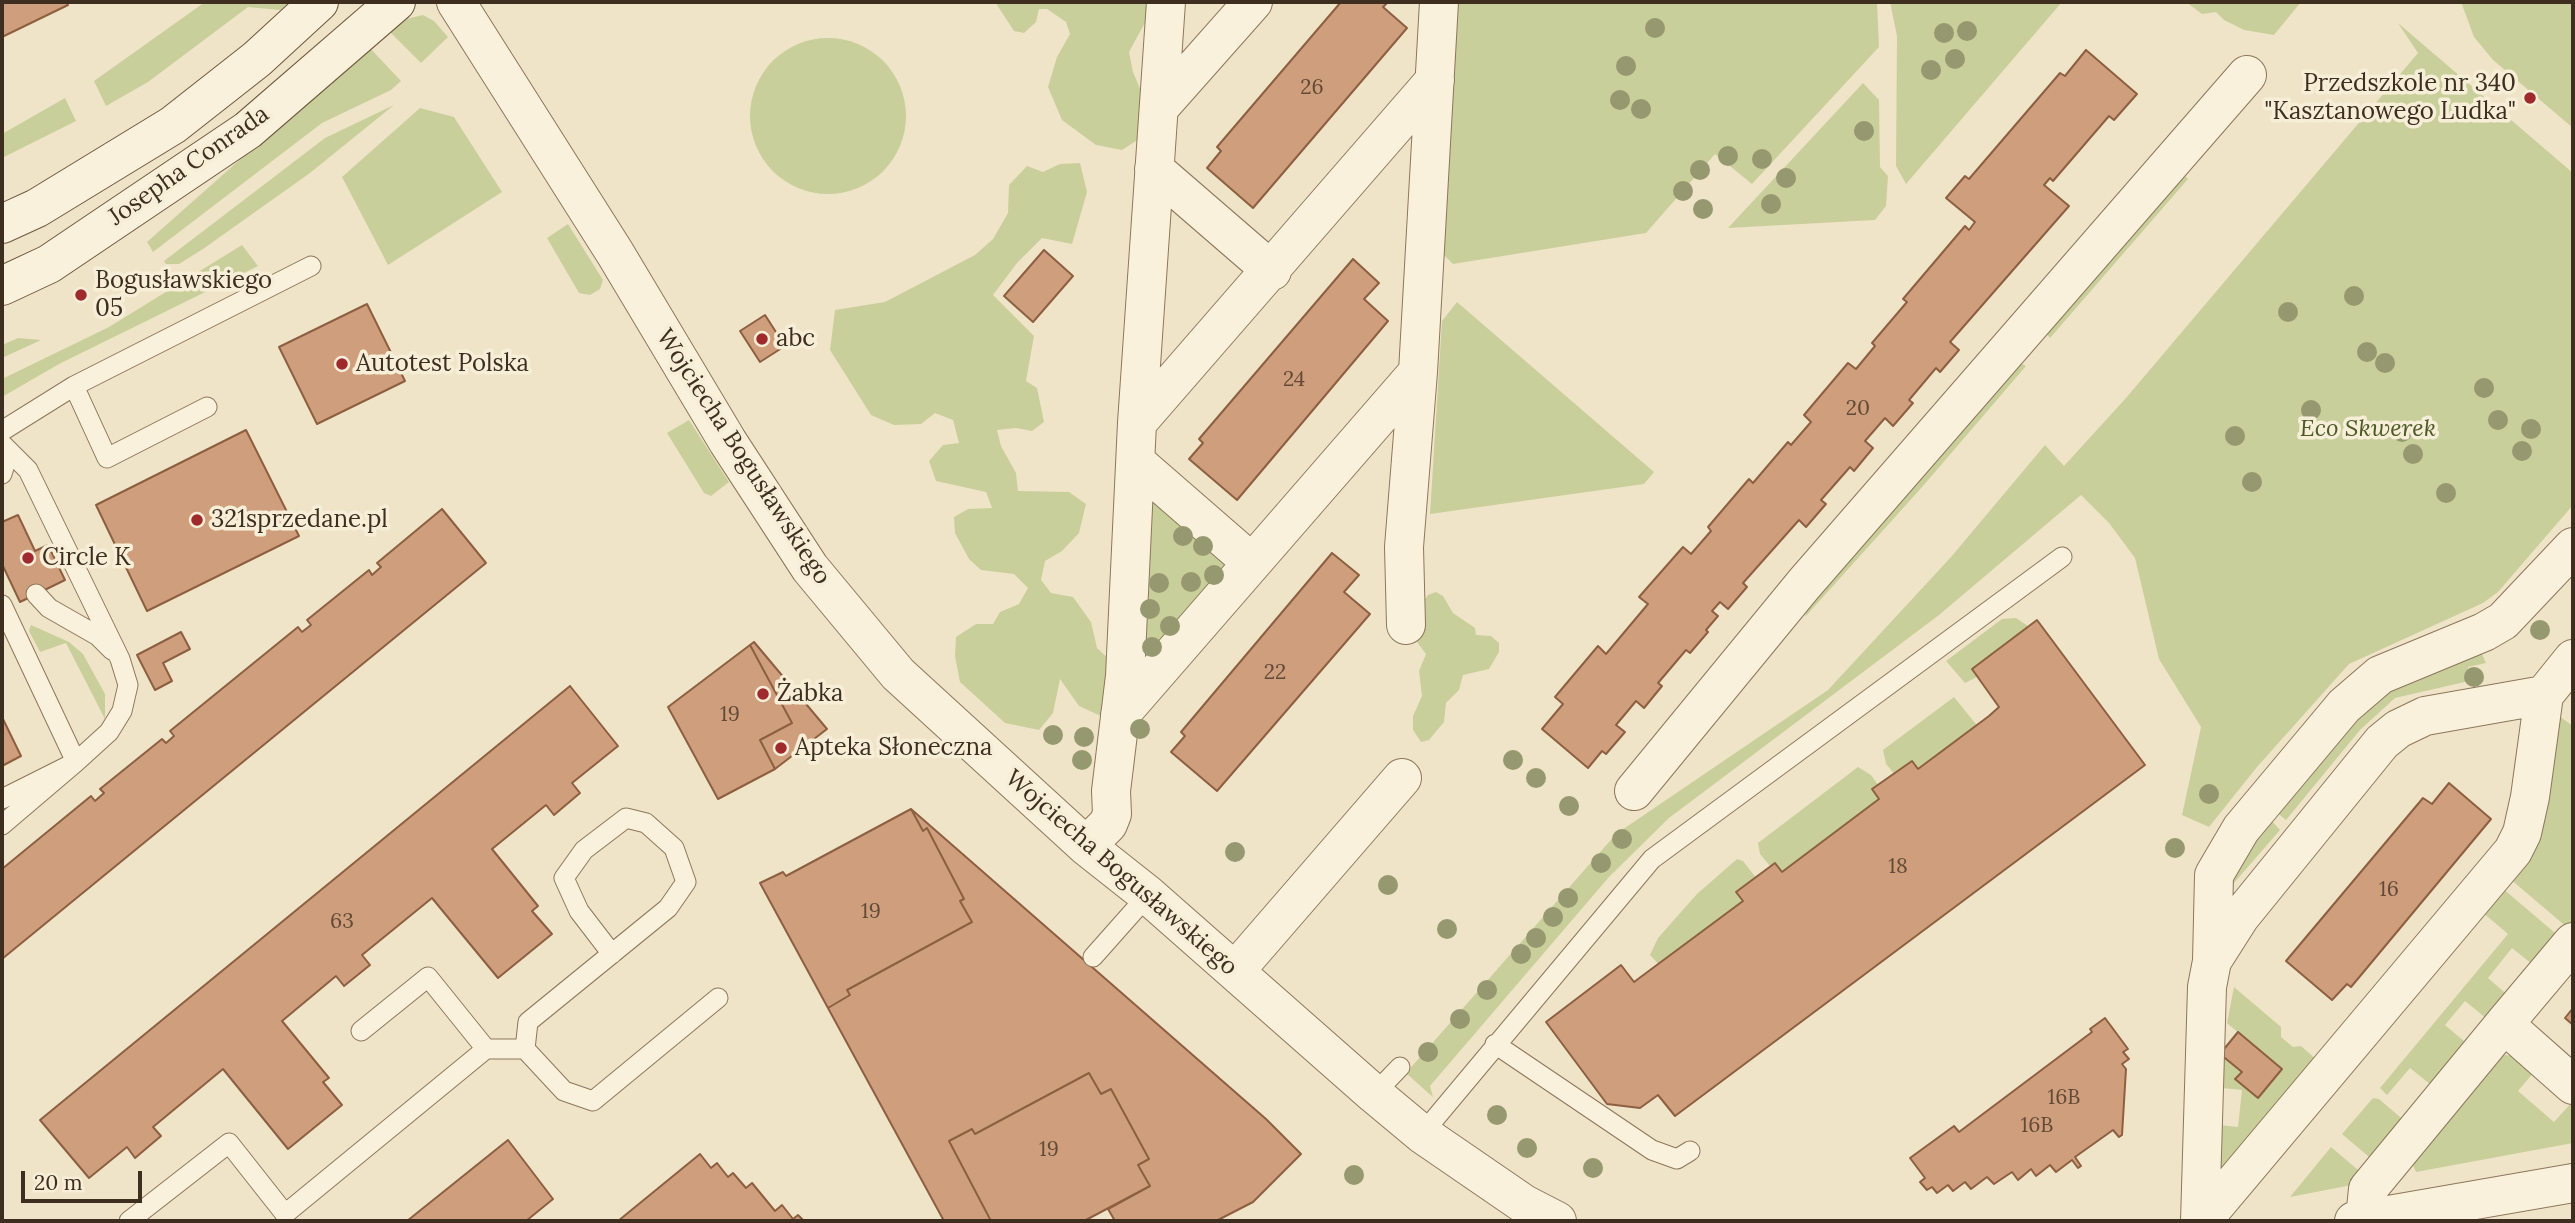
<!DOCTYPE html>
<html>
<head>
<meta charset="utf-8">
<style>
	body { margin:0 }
	#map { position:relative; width:2575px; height:1223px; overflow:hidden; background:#f0e4c8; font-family:Lora,serif }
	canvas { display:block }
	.frame { position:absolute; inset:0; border:4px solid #3d2e20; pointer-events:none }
	.scale { position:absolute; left:21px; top:1171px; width:121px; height:32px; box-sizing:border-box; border:4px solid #3d2e20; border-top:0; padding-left:9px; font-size:21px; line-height:24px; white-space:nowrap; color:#3d2e20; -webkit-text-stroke:5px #f7eed8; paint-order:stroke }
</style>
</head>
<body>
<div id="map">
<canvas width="2575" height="1223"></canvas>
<div class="frame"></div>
<div class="scale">20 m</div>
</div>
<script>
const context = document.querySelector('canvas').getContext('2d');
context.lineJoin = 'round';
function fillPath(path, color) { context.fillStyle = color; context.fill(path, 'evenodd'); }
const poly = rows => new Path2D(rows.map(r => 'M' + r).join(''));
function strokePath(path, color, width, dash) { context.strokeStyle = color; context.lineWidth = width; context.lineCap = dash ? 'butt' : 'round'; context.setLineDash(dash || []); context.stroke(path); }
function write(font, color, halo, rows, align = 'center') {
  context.font = font + ' Lora,serif'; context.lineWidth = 7; context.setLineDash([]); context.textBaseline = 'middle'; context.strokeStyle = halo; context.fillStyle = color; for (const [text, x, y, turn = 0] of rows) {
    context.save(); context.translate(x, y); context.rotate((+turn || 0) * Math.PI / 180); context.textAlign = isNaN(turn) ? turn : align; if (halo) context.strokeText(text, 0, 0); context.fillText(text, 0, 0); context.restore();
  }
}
fillPath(poly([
	[205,2,292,2,280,10,248,7,148,82,106,106,94,81],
	[995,2,1148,2,1147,19,1129,52,1133,72,1147,105,1145,130,1136,141,1122,150,1096,145,1062,120,1048,87,1057,57,1070,34,1066,22,1047,9,1039,9,1036,22,1024,33,1014,31],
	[1456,2,1877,2,1879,47,1752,184,1715,154,1646,233,1453,264,1442,253],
	[1890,2,2062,2,1906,184,1896,166,1897,36],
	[2186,2,2301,2,2274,35,2244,30,2224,20,2216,12,2202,14],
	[2461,2,2573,2,2573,128,2493,60,2474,37],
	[423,15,434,21,448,37,421,63,387,29,410,18],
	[2398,23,2573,173,2573,505,2498,592,2483,603,2349,664,2257,767,2209,827,2182,815,2201,727,2159,659,2135,558,2109,523,2081,495,1939,615,1669,818,1609,877,1490,1016,1430,1086,1433,1097,1426,1091,1406,1073,1616,834,1828,690,1951,557,2045,445,2064,466,2126,398,2418,53],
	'750 116a78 78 0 1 1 156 0a78 78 0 1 1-156 0Z',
	[368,46,401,81,391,90,322,123,153,252,147,242],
	[1863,83,1879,100,1880,167,1888,176,1886,206,1875,220,1728,228],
	[65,98,76,121,2,158,2,134],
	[394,105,310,173,203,249,179,264,166,264,164,261,325,138],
	[420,108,454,117,502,192,388,265,342,177],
	[1080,163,1087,192,1072,244,1042,238,1017,263,993,295,1034,336,1026,381,1037,388,1044,422,1032,431,1016,428,997,430,1001,446,1016,473,1018,491,1069,492,1086,504,1079,533,1062,551,1045,561,1041,580,1051,593,1073,597,1091,622,1097,648,1111,661,1103,717,1079,706,1060,679,1053,713,1039,730,1005,723,960,682,955,656,956,637,976,624,993,624,1000,612,1019,604,1028,588,1014,574,981,570,969,559,955,533,954,517,968,509,992,508,986,492,936,481,929,461,943,445,959,443,953,420,935,413,921,424,894,425,871,415,830,350,835,310,885,302,975,255,993,239,1008,213,1009,185,1027,166,1043,172,1060,164],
	[2185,176,2188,179,2050,338,2046,333],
	[568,224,603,280,600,289,590,295,579,293,547,238],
	[242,245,258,266,59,364,2,397,2,379,109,327],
	[1457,302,1654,472,1644,484,1430,514,1442,321],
	[18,338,41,340,2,358,2,345],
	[2020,363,2026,366,1923,486,1805,617,1808,603],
	[689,420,729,482,711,496,704,493,667,433],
	[1151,495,1229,566,1142,670],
	[1436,592,1443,596,1453,613,1475,628,1476,635,1491,636,1499,643,1499,652,1489,669,1463,675,1459,690,1446,703,1444,722,1429,740,1421,742,1413,730,1413,716,1422,696,1419,671,1426,654,1417,642,1417,629,1420,605,1428,595],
	[2016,618,2034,630,1979,676,1965,683,1946,661,2002,619],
	[31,625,69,642,83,654,105,694,105,719,66,643,40,652,29,631],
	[2480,650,2486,663,2468,667,2469,681,2395,698,2360,730,2286,820,2276,812,2372,700],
	[1954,697,1988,739,1911,794,1886,764,1883,750],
	[2559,716,2573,726,2573,924,2569,929,2509,878],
	[1858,767,1871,775,1886,796,1784,883,1760,854,1758,843],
	[2270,819,2280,830,2234,883,2232,903,2229,878],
	[1737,859,1743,861,1768,893,1665,971,1650,955,1658,938,1697,894],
	[2501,887,2561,938,2537,968,2512,948,2488,978,2511,998,2492,1023,2465,1001,2445,1025,2471,1047,2436,1089,2410,1068,2387,1095,2380,1088,2508,934,2481,911],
	[2234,987,2281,1027,2281,1037,2293,1047,2301,1046,2318,1061,2220,1178,2209,1124,2238,1127,2242,1090,2212,1087,2220,1054,2242,1072,2236,1080,2257,1097,2281,1069,2227,1023],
	[2505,1055,2532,1058,2539,1066,2518,1091,2554,1122,2573,1101,2573,1143,2416,1172,2409,1156,2490,1058],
	[2373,1098,2379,1099,2407,1123,2375,1162,2342,1134],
	[2331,1147,2364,1175,2357,1184,2290,1197]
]), '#c9cf9b');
const building = poly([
	[2,2,66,2,68,5,2,37,2,2],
	[1341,2,1388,2,1383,7,1407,28,1253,208,1207,168,1221,151,1217,147,1341,2],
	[2086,50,2137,94,2114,120,2109,116,2053,181,2050,178,2044,185,2069,206,1950,342,1959,350,1940,372,1936,368,1909,400,1913,403,1893,426,1885,418,1865,441,1873,448,1854,471,1850,467,1821,500,1826,504,1806,527,1799,520,1743,583,1747,587,1728,609,1720,602,1712,611,1718,616,1706,630,1708,632,1690,653,1686,650,1658,683,1662,686,1644,708,1636,701,1616,725,1625,732,1606,754,1602,751,1588,768,1542,729,1563,704,1555,697,1598,646,1606,654,1648,604,1639,597,1683,547,1691,554,1711,531,1708,527,1749,479,1753,483,1788,442,1791,445,1811,422,1804,415,1848,363,1856,369,1875,346,1872,343,1907,302,1903,299,1965,226,1969,230,1975,222,1946,198,1965,176,1969,179,2060,73,2065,76,2086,50],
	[1044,250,1073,276,1033,322,1004,296,1044,250],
	[1353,259,1379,283,1364,299,1388,321,1237,500,1189,459,1203,443,1199,439,1353,259],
	[367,304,405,381,317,424,279,347,367,304],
	[765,315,785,346,760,362,740,331,765,315],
	[246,430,299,536,147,611,96,505,246,430],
	[442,509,486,563,2,959,2,869,91,796,95,801,104,793,100,789,162,739,166,743,174,736,170,731,298,627,302,632,311,625,307,620,369,570,372,575,381,567,377,563,442,509],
	[18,515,35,551,48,545,65,580,20,602,2,564,2,522,18,515],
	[1332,553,1359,575,1344,592,1370,614,1217,791,1171,752,1185,736,1181,732,1332,553],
	[2037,620,2145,765,1675,1116,1658,1095,1640,1108,1607,1104,1546,1022,1621,965,1634,982,1743,901,1736,892,1775,863,1782,872,1879,799,1872,789,1912,761,1918,769,1989,716,1999,707,1972,669,2037,620],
	[181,632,190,649,163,663,172,681,155,690,137,655,181,632],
	[754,642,827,729,775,769,760,740,792,723,750,645,754,642],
	[750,645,792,723,760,740,775,769,718,799,668,707,750,645],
	[570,686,618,746,572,783,580,793,554,815,546,805,492,849,538,906,532,911,552,934,498,978,432,898,362,955,370,965,344,986,336,976,282,1021,329,1078,323,1082,342,1105,288,1149,223,1069,153,1127,161,1136,135,1158,127,1147,89,1178,40,1120,570,686],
	[2,717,21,756,2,766,2,717],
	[2449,783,2491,819,2351,987,2347,984,2332,1000,2286,961,2423,798,2432,804,2449,783],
	[911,809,923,831,927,828,964,899,960,901,972,922,847,990,850,995,828,1008,760,883,783,872,786,876,911,809],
	[911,809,1266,1119,1301,1154,1253,1202,1216,1221,1115,1221,1108,1209,1150,1186,1138,1165,1149,1159,1111,1089,1101,1094,1089,1073,975,1134,972,1129,949,1141,991,1221,944,1221,828,1008,850,995,847,990,972,922,960,901,964,899,927,828,923,831,911,809],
	[2573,1008,2573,1025,2565,1018,2573,1008],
	[2105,1018,2128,1049,2123,1052,2129,1059,2122,1064,2126,1069,2122,1135,2119,1137,2113,1130,2075,1157,2081,1166,2078,1168,2072,1160,2056,1172,2050,1165,2036,1176,2031,1169,2018,1180,2012,1172,1994,1184,1987,1177,1971,1189,1965,1182,1953,1191,1948,1185,1937,1193,1932,1187,1927,1190,1920,1182,1925,1178,1910,1158,1954,1126,1959,1132,2092,1032,2090,1029,2105,1018],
	[2238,1032,2282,1069,2258,1098,2235,1079,2242,1072,2220,1054,2238,1032],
	[1089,1073,1101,1094,1111,1089,1149,1159,1138,1165,1150,1186,1084,1221,991,1221,949,1141,972,1129,975,1134,1089,1073],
	[508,1140,553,1199,526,1221,407,1221,508,1140],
	[700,1154,711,1168,717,1163,728,1177,733,1173,746,1188,752,1183,775,1211,782,1205,793,1219,798,1215,804,1221,618,1221,700,1154]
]);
fillPath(building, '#cf9f7d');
strokePath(building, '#8d5f41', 2);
const lane = poly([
	[74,386,311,266],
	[2,431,74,386,107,458,207,407],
	[2,444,28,470,120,659,128,685,122,711,109,732,76,762,2,799],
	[2,474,9,451],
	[36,594,49,608,98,636,112,650],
	[2,605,76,762,2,825],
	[612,954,579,911,564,878,584,850,626,818,646,823,674,848,686,882,668,908,528,1022,525,1049,564,1091,593,1101,718,998],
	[1093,957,1148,895],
	[361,1031,428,977,486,1049,525,1049],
	[1495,1044,1652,1150,1677,1159,1690,1151],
	[1374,1094,1400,1067],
	[1422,1134,1652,859,2062,557],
	[129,1221,229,1143,285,1214,486,1049]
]);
const street = poly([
	[456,2,615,253,728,442,810,568,898,674,1086,846,1148,895,1374,1094,1422,1134,1524,1204,1557,1221],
	[1160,107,1253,2],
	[1154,169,1272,271],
	[1137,423,1435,80],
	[1136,462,1251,562],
	[1406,625,1404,547,1418,372,1439,2],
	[1120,715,1418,372],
	[1634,791,1804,584,2247,75],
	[1086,846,1108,824,1112,814,1111,791,1125,676,1137,423,1166,2],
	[2212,961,2214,875,2241,829,2344,706,2380,675,2484,632,2503,621,2573,547],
	[1235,971,1402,778],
	[2504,1024,2573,942],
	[2365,1219,2368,1189,2504,1024,2573,1085],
	[2200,1221,2207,987,2212,961,2240,917,2382,742,2398,729,2425,716,2544,695,2573,659],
	[2202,1221,2513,851,2522,833,2530,797,2544,695],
	[2354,1221,2573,1183]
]);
const secondary = poly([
	[2,224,37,208,173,125,257,59,319,2],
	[2,286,49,264,248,130,396,2]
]);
strokePath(lane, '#8d765c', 21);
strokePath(street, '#8d765c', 40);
strokePath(secondary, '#6f573f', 40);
strokePath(lane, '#faf1dc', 19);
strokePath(street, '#faf1dc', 38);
strokePath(secondary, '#faf1dc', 38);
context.fillStyle = '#96986f';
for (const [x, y] of [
	[1655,28],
	[1967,31],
	[1944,33],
	[1955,59],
	[1626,66],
	[1931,70],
	[1620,100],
	[1641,109],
	[1864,131],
	[1728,156],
	[1762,159],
	[1700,170],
	[1786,178],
	[1683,191],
	[1771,204],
	[1703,209],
	[2354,296],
	[2288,312],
	[2367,352],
	[2385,363],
	[2484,388],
	[2311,410],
	[2498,420],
	[2531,429],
	[2402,432],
	[2235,436],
	[2522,451],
	[2413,454],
	[2252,482],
	[2446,493],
	[1183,536],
	[1203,546],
	[1214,575],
	[1191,582],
	[1159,583],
	[1150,609],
	[1170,626],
	[2540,630],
	[1152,647],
	[2474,677],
	[1140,729],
	[1053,735],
	[1084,737],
	[1082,760],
	[1513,760],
	[1536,778],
	[2209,794],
	[1569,806],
	[1622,839],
	[2175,848],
	[1235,852],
	[1601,863],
	[1388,885],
	[1568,898],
	[1553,917],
	[1447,929],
	[1536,938],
	[1521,954],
	[1487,990],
	[1460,1019],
	[1428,1052],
	[1497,1115],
	[1527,1148],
	[1593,1168],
	[1354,1175]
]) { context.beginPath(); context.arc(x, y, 10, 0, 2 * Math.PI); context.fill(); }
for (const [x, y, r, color] of [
	[2530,98,7,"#9e2a2b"],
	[81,295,7,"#9e2a2b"],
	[762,339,7,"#9e2a2b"],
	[342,364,7,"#9e2a2b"],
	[197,520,7,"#9e2a2b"],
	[28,558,7,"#9e2a2b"],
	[763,694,7,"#9e2a2b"],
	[781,748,7,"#9e2a2b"]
]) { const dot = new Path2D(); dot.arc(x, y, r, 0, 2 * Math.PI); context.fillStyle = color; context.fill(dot); strokePath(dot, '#f7eed8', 2.5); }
write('21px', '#624a37', null, [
	["26",1312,88],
	["24",1294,380],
	["20",1858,409],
	["22",1275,673],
	["19",730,715],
	["18",1898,867],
	["16",2389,890],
	["19",871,912],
	["63",342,922],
	["16B",2064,1098],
	["16B",2037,1126],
	["19",1049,1150]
]);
write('24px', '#3d2e20', '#f7eed8', [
	["Przedszkole nr 340",2516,84,"right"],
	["\"Kasztanowego Ludka\"",2516,112,"right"],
	["Bogusławskiego",95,281],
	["05",95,309],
	["abc",776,339],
	["Autotest Polska",356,364],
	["321sprzedane.pl",211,520],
	["Circle K",42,558],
	["Żabka",777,694],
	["Apteka Słoneczna",795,748]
], 'left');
write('24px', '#3d2e20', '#f7eed8', [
	["Josepha Conrada",189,166,-35],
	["Wojciecha Bogusławskiego",743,457,57],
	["Wojciecha Bogusławskiego",1121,873,41]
]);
write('italic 24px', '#4d5a26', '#f7eed8', [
	["Eco Skwerek",2368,429]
]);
</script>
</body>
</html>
